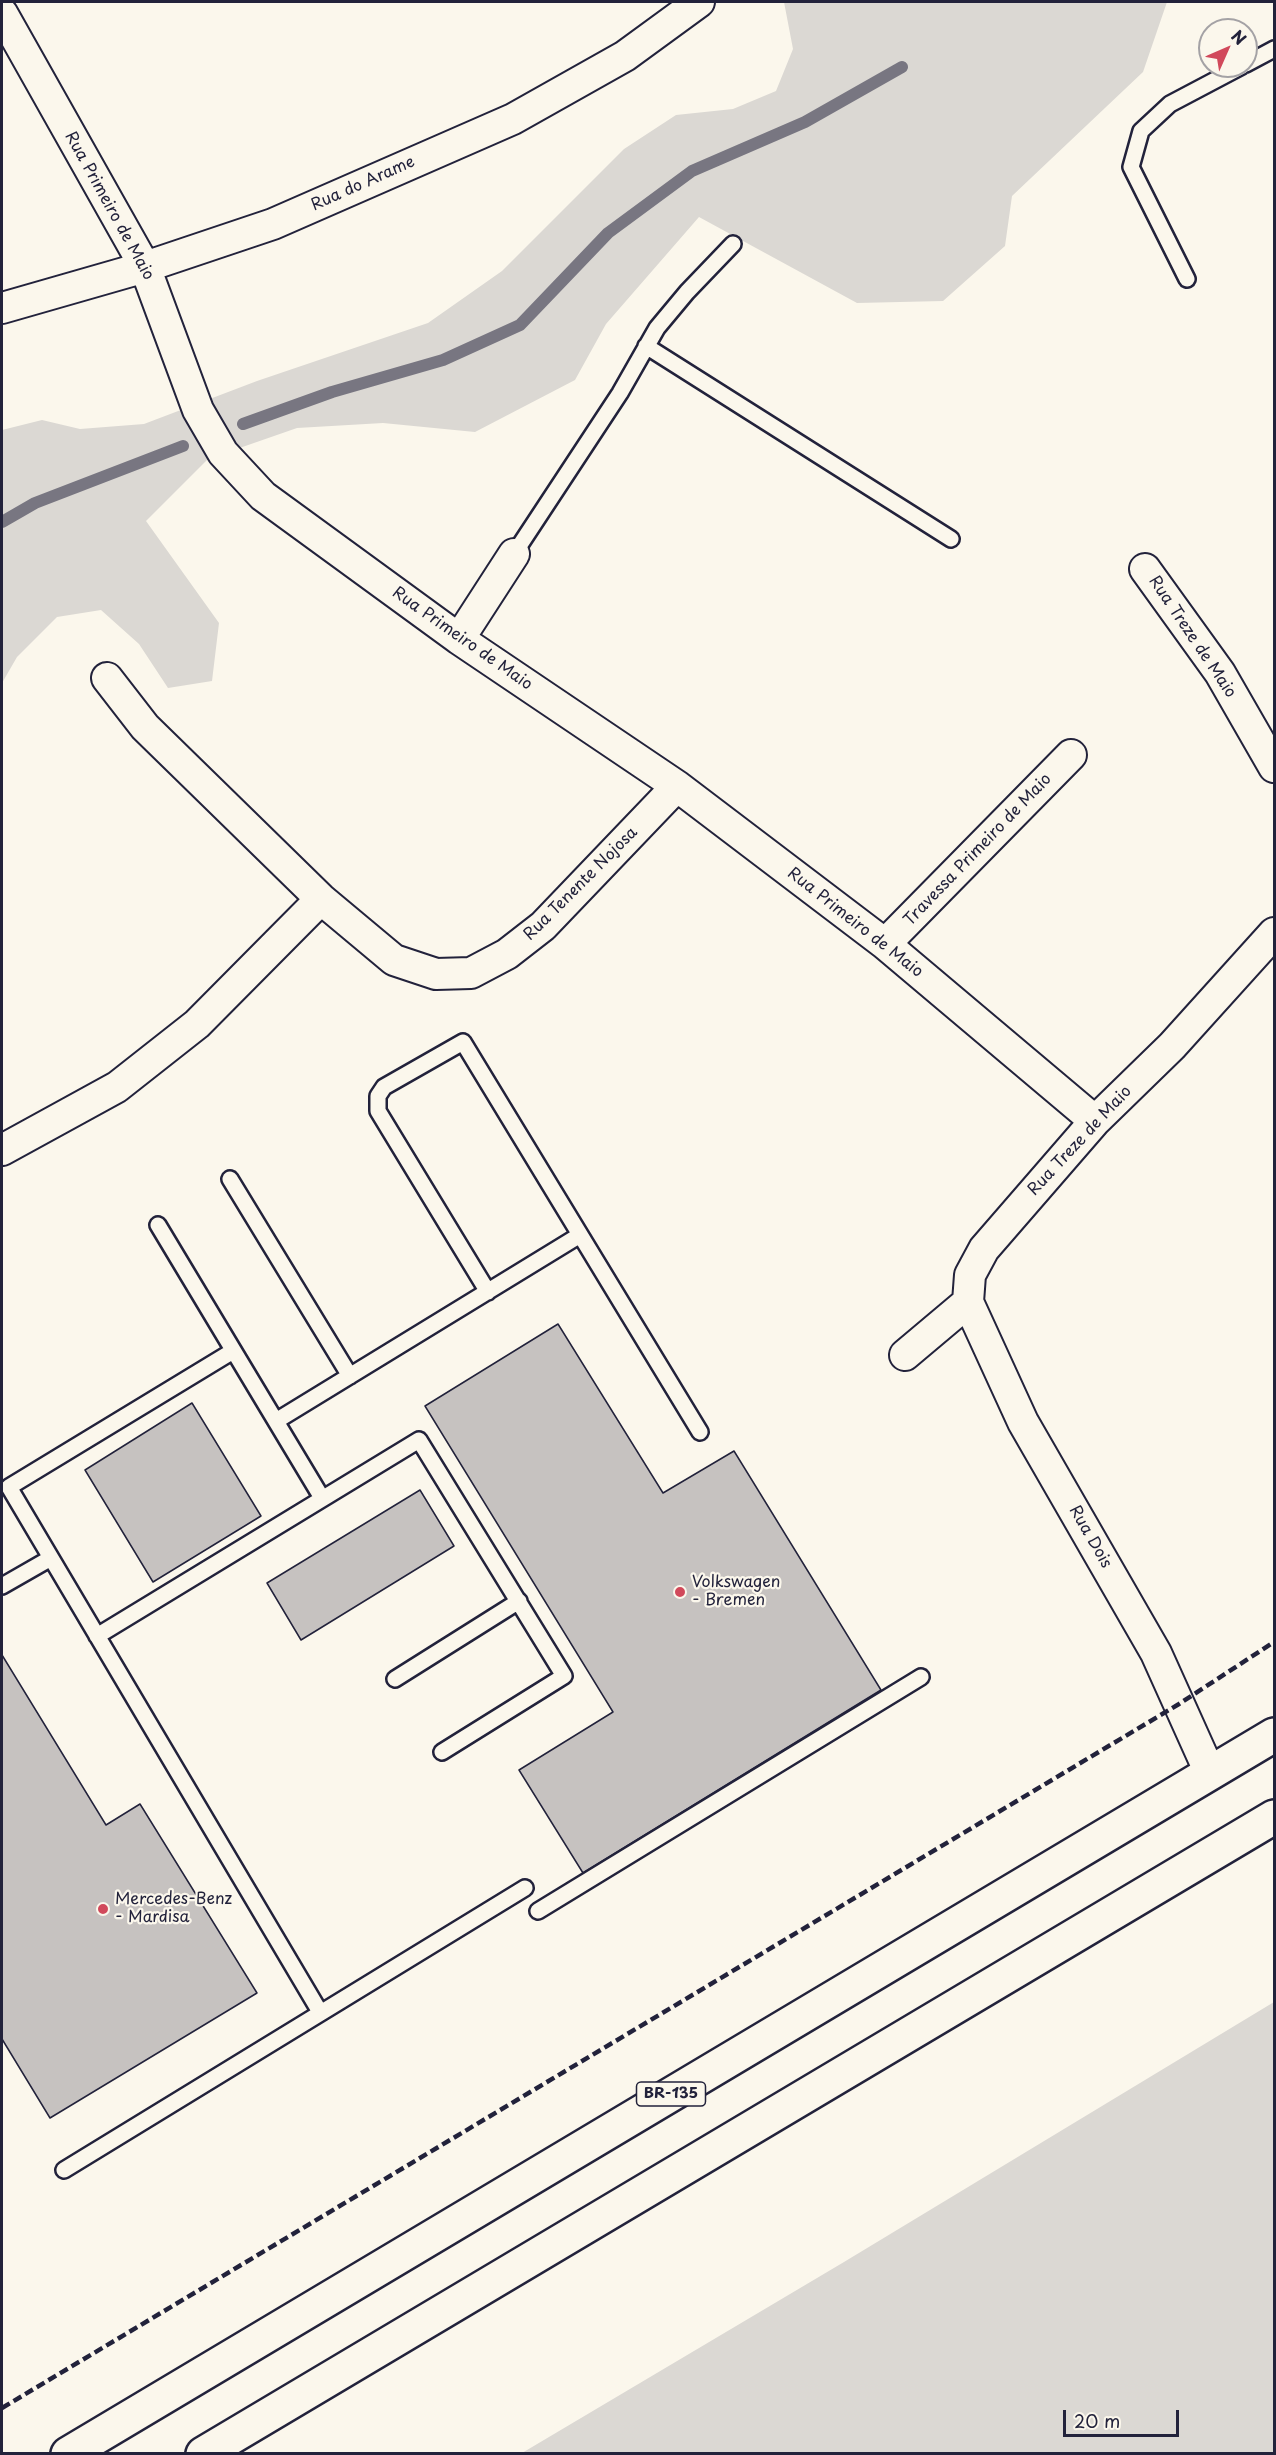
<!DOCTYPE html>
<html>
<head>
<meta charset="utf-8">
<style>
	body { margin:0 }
	#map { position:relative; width:1276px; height:2455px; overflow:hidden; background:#fbf7ec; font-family:"Playpen Sans",sans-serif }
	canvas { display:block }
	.frame { position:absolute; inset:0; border:3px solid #22223b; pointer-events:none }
	.north { position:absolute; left:1198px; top:18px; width:60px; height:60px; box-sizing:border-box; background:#fbf7ec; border:2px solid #a4a2a5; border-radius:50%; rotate:45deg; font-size:16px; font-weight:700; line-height:24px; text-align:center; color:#22223b }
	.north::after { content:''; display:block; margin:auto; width:21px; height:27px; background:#d1495b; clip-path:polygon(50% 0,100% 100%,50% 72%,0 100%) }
	.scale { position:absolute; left:1063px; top:2410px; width:116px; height:27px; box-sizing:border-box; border:3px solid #22223b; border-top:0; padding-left:8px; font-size:18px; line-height:21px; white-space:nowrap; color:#22223b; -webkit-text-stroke:4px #fbf7ec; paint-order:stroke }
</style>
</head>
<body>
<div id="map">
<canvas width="1276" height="2455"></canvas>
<div class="frame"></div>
<div class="north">N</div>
<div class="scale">20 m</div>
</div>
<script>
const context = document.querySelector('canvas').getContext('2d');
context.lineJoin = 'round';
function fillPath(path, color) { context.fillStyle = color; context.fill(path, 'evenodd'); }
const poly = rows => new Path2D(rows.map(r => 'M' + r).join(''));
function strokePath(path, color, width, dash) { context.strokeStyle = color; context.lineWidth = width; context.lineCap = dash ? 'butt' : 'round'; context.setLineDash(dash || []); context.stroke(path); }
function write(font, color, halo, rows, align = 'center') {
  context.font = font + ' "Playpen Sans",sans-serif'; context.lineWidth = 4.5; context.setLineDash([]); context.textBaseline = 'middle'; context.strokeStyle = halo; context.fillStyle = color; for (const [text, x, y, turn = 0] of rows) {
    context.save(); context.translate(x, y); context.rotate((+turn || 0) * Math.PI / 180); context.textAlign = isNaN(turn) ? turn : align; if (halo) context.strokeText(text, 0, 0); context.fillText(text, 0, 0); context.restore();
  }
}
fillPath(poly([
	[784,2,1167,2,1143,72,1012,196,1005,246,943,301,857,303,699,217,606,324,575,380,475,432,383,423,297,428,208,459,146,521,219,623,212,681,168,688,139,644,101,610,57,617,17,657,2,683,2,430,42,420,80,429,144,424,257,381,428,323,502,271,624,149,676,115,733,109,776,91,793,49],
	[1274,2002,1274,2453,522,2453,844,2262]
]), '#dbd8d3');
strokePath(poly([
	[243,424,332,392,443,360,520,325,608,233,692,171,805,122,902,67],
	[2,522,35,503,183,446]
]), '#787681', 12);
const building = poly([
	[558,1324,663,1493,734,1451,881,1690,583,1873,519,1770,613,1712,425,1406,558,1324],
	[192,1403,261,1516,153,1582,85,1470,192,1403],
	[420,1490,454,1546,301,1640,267,1583,420,1490],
	[2,1655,106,1825,140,1804,257,1993,50,2118,2,2039,2,1655]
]);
fillPath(building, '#c6c2c0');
strokePath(building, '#22223b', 1.5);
const service = poly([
	[1246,64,1274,49],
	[1187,279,1131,167,1141,131,1170,104,1242,66],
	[646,346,951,539],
	[514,554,620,393,657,328,687,292,733,244],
	[230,1179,350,1376],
	[158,1225,322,1498],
	[488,1292,378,1111,378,1096,384,1087,463,1042,700,1432],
	[233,1351,9,1487,320,2012],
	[276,1421,580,1235],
	[2,1586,51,1558],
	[97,1636,419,1440,564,1676,442,1752],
	[395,1679,519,1601],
	[538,1911,921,1677],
	[64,2170,525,1888]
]);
const minor = poly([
	[2,13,145,267,198,410,223,453,263,496,459,639,677,786,885,944,1095,1121],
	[2,308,145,267,273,224,513,119,625,56,699,2],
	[1145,569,1220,673,1274,767],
	[459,639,514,554],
	[107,678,145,727,321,899,394,960,436,974,471,973,507,954,543,926,677,786],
	[885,944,1071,755],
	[2,1150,117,1087,197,1024,321,899],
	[968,1302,1023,1422,1156,1653,1210,1773],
	[905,1355,968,1302,970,1275,984,1249,1095,1121,1172,1046,1274,933]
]);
const trunk = poly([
	[68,2454,1274,1735],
	[203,2454,1274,1817]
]);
strokePath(service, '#22223b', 20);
strokePath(minor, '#22223b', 34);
strokePath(trunk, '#22223b', 38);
strokePath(service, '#fbf7ec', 15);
strokePath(minor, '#fbf7ec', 30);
strokePath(trunk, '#fbf7ec', 33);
strokePath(poly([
	[2,2408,1179,1704,1274,1642]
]), '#22223b', 4.5, [9, 4.5]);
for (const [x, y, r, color] of [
	[680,1592,6,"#d1495b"],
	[103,1909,6,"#d1495b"]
]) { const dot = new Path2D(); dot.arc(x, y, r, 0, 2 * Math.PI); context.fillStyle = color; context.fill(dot); strokePath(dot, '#fbf7ec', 2); }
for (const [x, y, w] of [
	[671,2094,69]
]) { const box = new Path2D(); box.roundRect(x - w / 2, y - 12, w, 24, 4.5); context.fillStyle = '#fbf7ec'; context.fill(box); strokePath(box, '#22223b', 1.5); }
write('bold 15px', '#22223b', null, [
	["BR-135",671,2094]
]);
write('16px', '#22223b', '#fbf7ec', [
	["Rua do Arame",363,184,-24],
	["Rua Primeiro de Maio",109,206,61],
	["Rua Treze de Maio",1192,637,56],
	["Rua Primeiro de Maio",462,639,35],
	["Travessa Primeiro de Maio",978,850,-46],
	["Rua Tenente Nojosa",581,884,-45],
	["Rua Primeiro de Maio",855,923,38],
	["Rua Treze de Maio",1080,1141,-47],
	["Rua Dois",1090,1537,60]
]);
write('16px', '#22223b', '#fbf7ec', [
	["Volkswagen",692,1583],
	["- Bremen",692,1601],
	["Mercedes-Benz",115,1900],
	["- Mardisa",115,1918]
], 'left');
</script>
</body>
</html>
